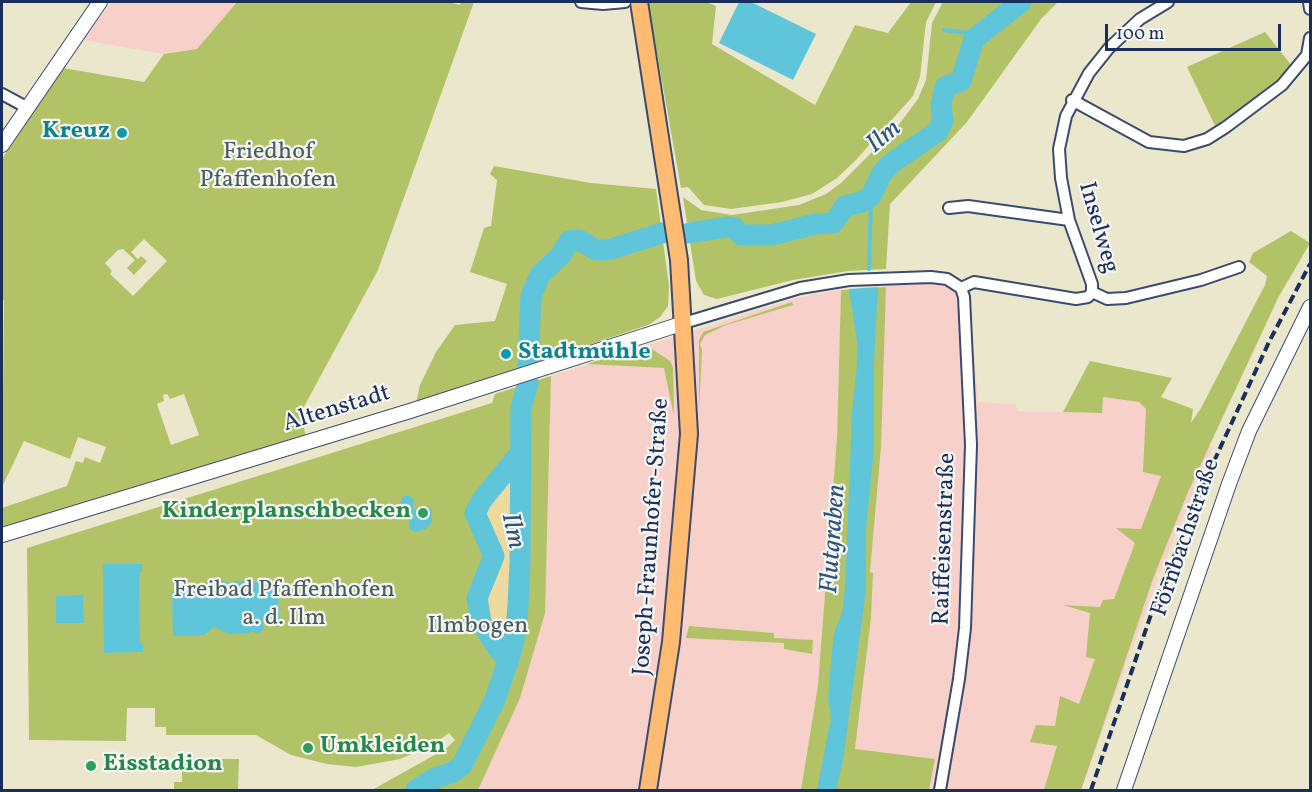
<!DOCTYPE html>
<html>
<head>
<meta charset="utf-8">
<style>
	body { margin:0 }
	#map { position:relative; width:1312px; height:792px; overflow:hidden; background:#ebe7cc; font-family:Vollkorn,serif }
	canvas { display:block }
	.frame { position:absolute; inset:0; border:3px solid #1b2f5e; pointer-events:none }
	.scale { position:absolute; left:1105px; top:24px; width:176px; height:27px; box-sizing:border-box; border:3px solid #1b2f5e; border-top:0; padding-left:8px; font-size:18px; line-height:21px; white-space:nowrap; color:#1b2f5e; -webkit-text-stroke:4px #f6f6f2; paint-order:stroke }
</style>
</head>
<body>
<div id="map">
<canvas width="1312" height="792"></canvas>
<div class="frame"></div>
<div class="scale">100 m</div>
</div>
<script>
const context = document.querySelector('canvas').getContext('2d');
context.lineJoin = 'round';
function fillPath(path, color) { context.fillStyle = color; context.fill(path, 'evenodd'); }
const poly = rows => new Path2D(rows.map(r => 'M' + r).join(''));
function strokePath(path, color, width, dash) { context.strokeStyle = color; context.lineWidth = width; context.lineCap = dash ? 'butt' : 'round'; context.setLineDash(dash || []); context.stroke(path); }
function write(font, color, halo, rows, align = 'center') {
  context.font = font + ' Vollkorn,serif'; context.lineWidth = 4.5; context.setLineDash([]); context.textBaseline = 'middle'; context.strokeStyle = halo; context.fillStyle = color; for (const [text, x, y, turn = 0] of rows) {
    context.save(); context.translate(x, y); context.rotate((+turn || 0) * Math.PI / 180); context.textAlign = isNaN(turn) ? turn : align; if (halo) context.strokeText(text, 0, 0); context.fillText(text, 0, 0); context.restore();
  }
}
fillPath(poly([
	[111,2,237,2,197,49,164,54,83,40],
	[886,277,931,277,961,288,970,302,978,402,1016,404,1017,411,1101,413,1102,397,1128,400,1139,402,1179,437,1213,447,1200,478,1196,479,1193,486,1195,489,1161,570,1156,575,1158,578,1128,660,1125,661,1125,668,1081,790,929,790,935,759,855,750,871,618,873,573,870,573,881,447],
	[841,290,837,438,818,685,801,790,478,790,545,613,551,376,796,298]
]), '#f7d0c9');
fillPath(poly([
	[237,2,450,2,459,5,462,2,474,2,378,270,300,414,308,443,2,535,2,508,67,486,76,461,83,463,85,457,100,463,106,447,78,437,70,459,24,441,2,487,4,300,2,299,2,159,63,68,144,82,164,54,197,49],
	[144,239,167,261,133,296,110,274,112,271,105,263,118,250,123,249,135,260,127,268,134,275,147,261,141,256,138,259,131,252],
	[167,394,170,399,184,394,199,435,171,445,157,404,164,401,163,395],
	[648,2,706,2,716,6,712,44,815,105,855,25,888,33,911,2,936,2,926,22,920,77,913,96,856,160,837,178,812,194,782,202,731,209,704,205,688,187,681,188],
	[943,2,1058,2,1041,19,967,122,890,204,886,269,848,271,793,280,717,299,704,295,696,281,683,197,701,210,732,215,799,205,826,194,841,183,897,127,918,99,926,80,932,23],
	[1265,32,1296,71,1218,132,1187,67],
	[494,166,591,183,656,189,669,286,668,306,660,317,648,325,416,403,420,385,436,352,455,325,495,321,507,284,470,272,484,228,491,226,497,180,490,174],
	[1291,231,1310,243,1278,298,1188,492,1154,576,1081,790,1044,790,1057,746,1030,742,1036,725,1055,726,1060,696,1079,704,1095,659,1086,657,1090,613,1063,605,1100,607,1103,600,1114,599,1135,543,1116,528,1141,529,1161,476,1143,472,1146,409,1139,402,1103,397,1102,413,1063,412,1090,361,1172,378,1161,397,1193,409,1191,423,1201,408,1265,285,1267,276,1249,262,1253,253],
	[886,287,881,447,870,572,873,573,871,618,855,749,935,759,929,790,801,790,818,685,837,438,841,290],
	[792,302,793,305,726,325,705,335,700,344,702,350,699,410,699,340,703,332],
	[636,348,652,349,670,361,673,367,674,416,664,368,587,364],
	[551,376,545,613,520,698,478,790,372,790,447,748,455,740,449,733,431,746,400,759,356,767,327,764,291,755,256,735,166,735,166,727,155,727,155,708,127,708,126,741,29,740,27,548,492,403,495,394],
	[689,626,774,633,774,638,813,640,812,654,784,649,784,643,686,638],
	[177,759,239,759,238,790,174,790,174,782,182,782,182,761]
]), '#b1c366');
fillPath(poly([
	[515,468,514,560,503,642,498,640,489,624,486,609,485,588,493,574,497,551,479,511]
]), '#eeda9e');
fillPath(poly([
	[739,2,751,2,816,34,793,80,719,43],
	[878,287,874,361,874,450,866,528,866,590,843,760,836,790,817,790,831,718,828,698,832,651,835,629,842,614,845,588,852,414,857,364,857,342,849,289],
	[404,496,410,496,414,500,413,508,416,510,429,507,432,510,432,522,426,529,415,532,409,529,409,520,415,516,398,506],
	[103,564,142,564,142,572,139,572,140,643,143,644,143,652,104,653],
	[219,581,231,583,235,581,276,582,281,592,278,604,280,617,278,620,262,620,264,628,258,634,251,631,249,633,229,634,214,627,204,635,173,636,172,591,193,590,203,594,207,587],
	[83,595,84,623,56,623,56,596]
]), '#5ec5db');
strokePath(poly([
	[944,30,978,34],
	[869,269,871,196]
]), '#5ec5db', 4);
strokePath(poly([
	[689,233,727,227,735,228,741,235,772,235,815,224,833,223,845,206,861,202,871,196,882,173,893,162,938,131,943,120,941,105,945,87,961,81,974,39,1021,2],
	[528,366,531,296,540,275,561,255,569,241,579,240,596,250,608,250,662,233],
	[509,660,499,650,481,622,477,598,494,556,475,513,482,500,521,452],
	[416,790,433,779,453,772,462,765,494,702,511,652,517,626,520,563,521,408,528,383]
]), '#5ec5db', 21);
const minor = poly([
	[581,2,603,4,625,2],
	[1309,2,1310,9],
	[2,94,26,107],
	[1072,100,1149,142,1184,146,1207,139,1226,127,1282,85,1307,55,1310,38],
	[949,208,968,206,1069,220],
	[961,288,974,282,1076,299,1088,297,1092,292],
	[1092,292,1092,284,1069,220,1061,178,1059,149,1066,116,1089,73,1109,48,1140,19,1168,2],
	[1092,292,1107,299,1126,298,1201,280,1239,267],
	[684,323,800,288,849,280,931,277,947,279,961,288,964,297,971,445,965,628,959,679,940,790]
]);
const tertiary = poly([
	[2,145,100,2],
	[2,535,410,411,684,323],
	[1124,790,1229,484,1249,431,1310,307]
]);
const primary = poly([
	[639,2,679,260,689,434,671,642,648,790]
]);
strokePath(minor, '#3a4b6e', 14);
strokePath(tertiary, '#3a4b6e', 16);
strokePath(primary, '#3a4b6e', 20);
strokePath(minor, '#fff', 10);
strokePath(tertiary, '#fff', 14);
strokePath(primary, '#ffbb71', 16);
strokePath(poly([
	[1091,790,1156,600,1204,483,1269,342,1310,264]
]), '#1b2f5e', 4, [9, 4.5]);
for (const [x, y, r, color] of [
	[122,133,6,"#0f9aa8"],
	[506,354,6,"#0f9aa8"],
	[423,513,6,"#2e9e5b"],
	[308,748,6,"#2e9e5b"],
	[91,766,6,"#2e9e5b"]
]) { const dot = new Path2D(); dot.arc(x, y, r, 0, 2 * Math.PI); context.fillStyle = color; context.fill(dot); strokePath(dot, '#f6f6f2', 2); }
write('bold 24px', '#0d838f', '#f6f6f2', [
	["Kreuz",110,133],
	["Stadtmühle",518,354,"left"]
], 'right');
write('24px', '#485b60', '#f6f6f2', [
	["Friedhof",268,154],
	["Pfaffenhofen",268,182],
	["Freibad Pfaffenhofen",284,592],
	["a. d. Ilm",284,620],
	["Ilmbogen",478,628]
]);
write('24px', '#1b2f5e', '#f6f6f2', [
	["Inselweg",1097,228,74],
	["Altenstadt",337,410,-17],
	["Joseph-Fraunhofer-Straße",653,537,-86],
	["Förnbachstraße",1187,538,-71],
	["Raiffeisenstraße",946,539,-88]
]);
write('bold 24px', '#27864d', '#f6f6f2', [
	["Kinderplanschbecken",411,513,"right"],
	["Umkleiden",320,748],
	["Eisstadion",103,766]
], 'left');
write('italic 26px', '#2c547d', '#f6f6f2', [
	["Ilm",885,138,-40],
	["Ilm",511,531,78],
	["Flutgraben",835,539,-86]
]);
</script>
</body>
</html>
